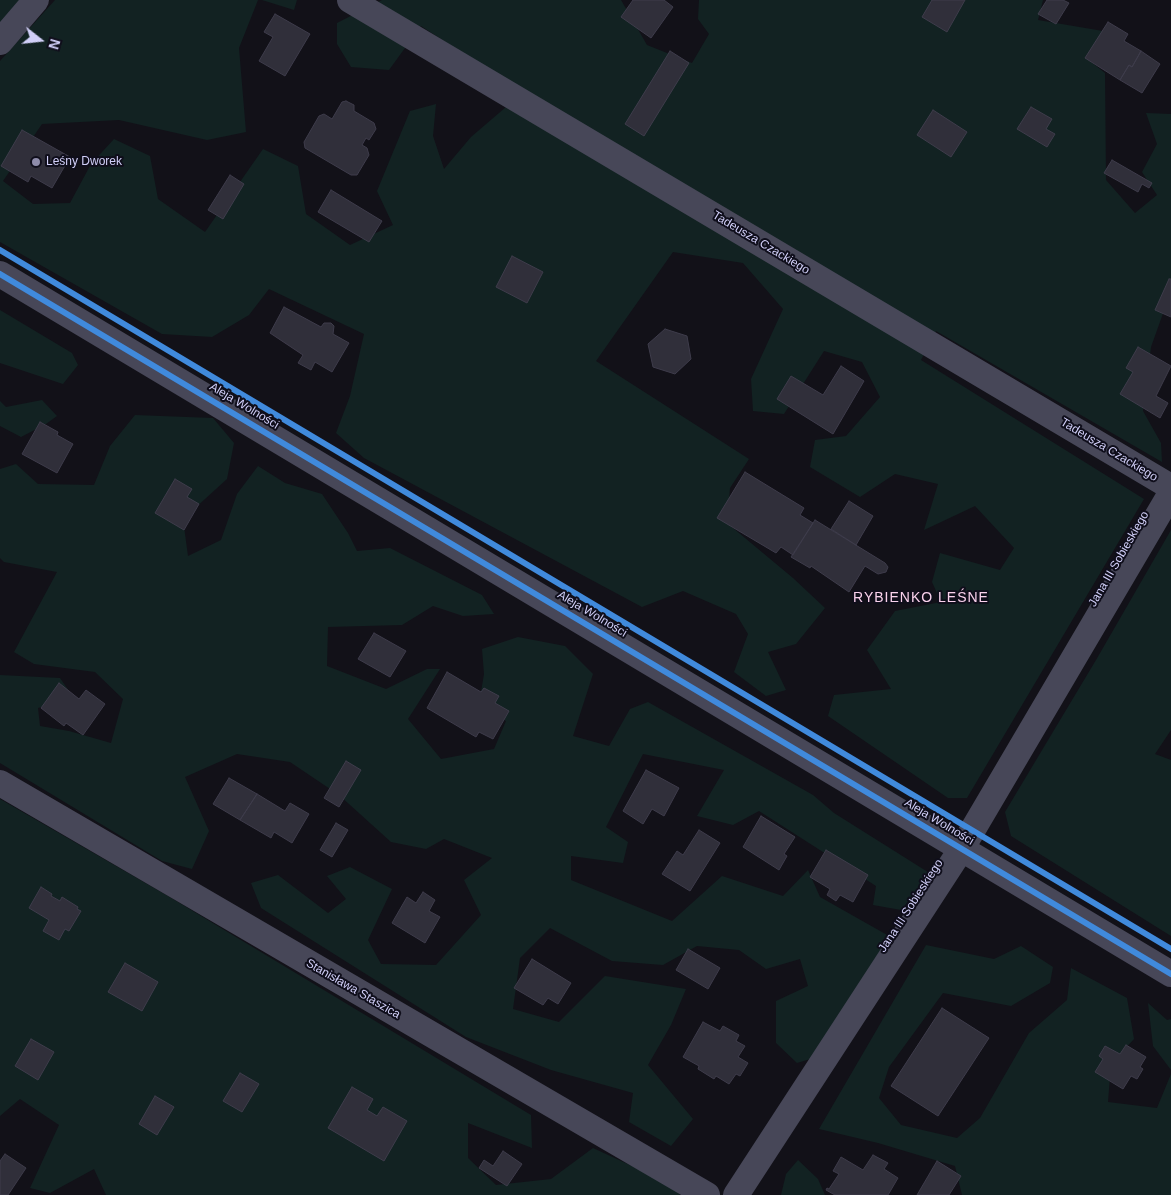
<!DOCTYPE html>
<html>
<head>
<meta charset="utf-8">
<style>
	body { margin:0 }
	#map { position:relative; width:1171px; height:1195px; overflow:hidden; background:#121118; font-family:Arial,sans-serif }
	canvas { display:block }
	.north { position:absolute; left:15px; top:15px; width:50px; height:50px; -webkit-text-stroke:4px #0f0e1b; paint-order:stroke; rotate:106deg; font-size:14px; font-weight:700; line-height:20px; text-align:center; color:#d1cff8 }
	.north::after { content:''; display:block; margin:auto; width:18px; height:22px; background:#d1cff8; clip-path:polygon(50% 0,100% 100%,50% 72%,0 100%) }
</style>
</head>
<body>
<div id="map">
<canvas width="1171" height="1195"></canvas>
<div class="north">N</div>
</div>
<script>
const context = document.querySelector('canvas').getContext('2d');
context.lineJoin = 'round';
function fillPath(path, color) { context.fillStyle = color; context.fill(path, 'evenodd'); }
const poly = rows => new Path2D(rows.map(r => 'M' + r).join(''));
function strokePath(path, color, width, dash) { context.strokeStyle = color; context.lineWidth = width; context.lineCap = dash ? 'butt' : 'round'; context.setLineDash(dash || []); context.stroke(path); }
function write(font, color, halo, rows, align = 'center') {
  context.font = font + ' Arial,sans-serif'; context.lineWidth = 4; context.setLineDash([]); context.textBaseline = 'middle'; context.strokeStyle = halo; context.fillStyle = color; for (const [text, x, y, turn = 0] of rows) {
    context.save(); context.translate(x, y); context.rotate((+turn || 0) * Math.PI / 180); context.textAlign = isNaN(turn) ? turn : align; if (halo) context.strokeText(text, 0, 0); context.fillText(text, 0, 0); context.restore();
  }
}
fillPath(poly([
	[0,0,22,0,0,25],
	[55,0,258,0,239,48,246,132,207,140,119,120,42,124,3,181,33,204,70,203,91,164,114,139,150,156,158,199,205,232,263,149,298,166,306,214,350,245,393,225,377,191,410,111,436,104,433,136,444,169,471,137,506,107,514,87,421,26,389,70,351,67,337,44,337,23,382,0,621,0,647,45,692,63,709,34,698,19,699,0,1043,0,1038,20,1103,31,1090,61,1105,73,1106,180,1135,213,1157,195,1142,172,1157,144,1146,113,1171,114,1171,291,1151,347,1143,411,1161,443,1162,462,936,331,921,360,1144,499,967,798,948,798,828,716,834,695,891,689,867,650,895,611,941,602,932,582,940,553,1000,570,1014,548,975,506,924,530,938,484,895,474,860,497,810,467,815,440,846,436,880,397,862,362,824,351,784,414,753,411,751,379,783,309,743,263,673,252,596,361,749,459,730,488,727,523,793,578,825,608,796,644,768,652,786,690,766,696,734,672,748,634,736,614,683,591,642,607,364,458,336,433,350,396,364,334,269,289,249,315,212,337,162,334,0,242,0,61],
	[262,0,297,0,294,10],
	[0,310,72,353,78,365,63,384,0,363],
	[42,400,57,416,46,424,21,437,0,426,0,401,6,407],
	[135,415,213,418,234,443,227,479,183,519,188,556,221,540,237,494,258,466,285,483,322,494,348,533,357,551,390,548,482,595,494,614,463,616,433,606,402,625,328,627,327,666,386,689,427,669,440,669,408,719,441,759,494,749,506,721,479,704,484,674,482,649,518,637,565,646,593,674,573,736,609,746,630,709,648,702,813,795,834,813,931,874,901,910,873,905,876,886,759,811,733,825,697,816,724,770,643,754,606,827,628,842,623,863,571,856,571,880,672,921,722,876,783,896,808,870,820,897,889,936,820,1056,797,1063,776,1043,776,1001,808,986,800,959,766,969,739,950,697,946,663,965,612,961,550,928,520,958,513,1009,559,1022,605,976,686,989,671,1025,648,1065,693,1119,671,1146,629,1122,633,1093,551,1070,466,1037,261,908,251,883,278,875,328,913,346,899,327,876,350,867,392,889,368,940,381,964,436,965,481,915,464,880,492,858,444,839,426,849,391,842,339,795,290,762,237,754,185,777,209,831,192,869,162,861,0,763,0,675,60,678,73,697,38,708,40,726,69,731,111,743,123,699,95,672,34,664,14,652,57,572,4,562,0,558,0,469,16,464,38,484,94,485,110,446],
	[1171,530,1171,730,1155,754,1171,760,1171,936,1011,836,1005,812,1096,660],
	[0,799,168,896,531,1115,532,1148,468,1123,468,1158,496,1185,551,1179,593,1148,671,1184,680,1195,106,1195,94,1169,50,1193,30,1188,59,1125,20,1099,0,1116],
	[926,945,994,959,1021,946,1053,967,1050,983,1011,1006,943,993,889,1067,879,1098,901,1125,957,1138,980,1118,1029,1033,1067,1000,1071,968,1127,998,1134,1039,1111,1064,1108,1102,1157,1108,1171,1074,1171,1195,962,1195,955,1166,878,1143,819,1129],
	[1148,1003,1167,1020,1171,1019,1171,1070,1153,1046],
	[798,1160,818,1179,825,1195,781,1195,786,1174]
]), '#122222');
const building = poly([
	[633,0,664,0,673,7,651,38,621,17,633,0],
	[932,0,965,0,947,32,922,17,932,0],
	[1047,0,1063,0,1069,3,1056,24,1038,14,1047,0],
	[275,14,310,34,285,76,259,61,273,37,264,32,275,14],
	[1108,22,1128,34,1124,41,1141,51,1132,67,1129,65,1120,80,1085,58,1108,22],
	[670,51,689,63,644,136,625,124,670,51],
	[1141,51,1160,64,1142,93,1120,80,1129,65,1132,67,1141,51],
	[346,101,354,105,354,111,374,123,376,129,369,140,366,138,362,145,367,148,369,155,357,175,351,175,305,148,304,142,319,116,324,114,332,119,342,102,346,101],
	[1031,107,1052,119,1046,129,1055,134,1047,147,1017,129,1031,107],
	[933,110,967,132,951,157,917,135,933,110],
	[22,130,70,157,52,188,31,176,28,182,1,166,22,130],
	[1112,160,1152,183,1149,188,1142,184,1138,192,1104,173,1112,160],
	[230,175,244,184,223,219,208,210,230,175],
	[331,190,382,221,369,242,318,212,331,190],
	[512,256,543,272,527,303,496,287,512,256],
	[1169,279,1171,279,1171,317,1155,310,1169,279],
	[284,307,321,327,324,323,331,323,334,326,333,334,349,343,332,372,315,362,311,370,298,363,303,355,270,333,284,307],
	[665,329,687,336,691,359,675,374,653,367,648,344,665,329],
	[1138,347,1171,366,1156,396,1168,403,1160,418,1120,394,1133,372,1126,368,1138,347],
	[841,366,864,381,833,434,777,399,791,376,823,395,841,366],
	[40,422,58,432,57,435,73,444,57,473,22,454,40,422],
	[745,472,804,508,800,515,813,523,793,555,781,547,776,553,717,518,745,472],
	[175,479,192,489,187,497,199,504,184,530,155,513,175,479],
	[849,501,873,516,856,545,831,529,849,501],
	[815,520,885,563,888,567,886,572,878,574,865,566,849,592,811,566,810,568,791,557,815,520],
	[374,633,406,651,390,677,358,659,374,633],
	[447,672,481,692,484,688,499,696,495,703,509,711,493,739,479,732,476,737,427,708,447,672],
	[59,683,79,699,86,690,105,704,83,735,66,723,64,726,41,708,59,683],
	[346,761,361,770,339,807,324,798,346,761],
	[646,770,679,788,664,816,652,809,643,824,623,811,646,770],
	[229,778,257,794,240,820,213,804,229,778],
	[257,794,285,811,290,803,309,814,292,843,274,832,271,838,240,820,257,794],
	[761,816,795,837,784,854,787,856,779,870,743,847,761,816],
	[336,823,348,830,332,857,320,850,336,823],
	[699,830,720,843,690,891,662,874,677,851,683,855,699,830],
	[826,850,868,875,853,902,840,895,836,901,827,895,830,889,810,877,826,850],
	[41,887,52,894,51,896,60,901,62,897,78,907,77,909,81,911,69,931,65,929,59,940,43,931,49,920,29,908,41,887],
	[423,892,435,900,429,911,440,917,425,943,392,923,407,897,416,903,423,892],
	[688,949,720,968,708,989,676,970,688,949],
	[532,959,571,983,558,1004,548,998,543,1005,514,988,532,959],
	[125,963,158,982,142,1011,108,992,125,963],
	[942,1008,989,1038,938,1116,891,1086,942,1008],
	[703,1022,720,1031,723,1026,739,1035,736,1041,745,1046,738,1057,748,1063,740,1076,736,1074,729,1084,716,1076,714,1079,698,1069,699,1066,683,1057,703,1022],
	[31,1039,54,1052,38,1080,15,1066,31,1039],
	[1126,1045,1146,1057,1140,1067,1143,1069,1137,1079,1131,1076,1123,1089,1095,1072,1103,1059,1099,1056,1105,1046,1120,1054,1126,1045],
	[240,1073,259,1084,242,1112,223,1101,240,1073],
	[352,1087,373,1099,367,1110,377,1116,383,1107,407,1121,384,1161,328,1128,352,1087],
	[155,1096,174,1107,157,1135,139,1124,155,1096],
	[503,1151,522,1164,507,1186,479,1168,484,1160,493,1166,503,1151],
	[5,1154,26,1168,8,1195,0,1195,0,1161,5,1154],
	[873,1155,888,1163,884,1169,898,1178,888,1195,835,1195,826,1190,827,1188,829,1189,839,1174,833,1171,841,1157,863,1170,873,1155],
	[937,1161,961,1176,949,1195,917,1195,937,1161]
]);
fillPath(building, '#302f3a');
strokePath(building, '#3e3c4b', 1);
strokePath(poly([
	[350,0,1171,487],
	[0,42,36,0],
	[0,274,1171,974],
	[0,783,707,1195],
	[736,1195,962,848,1171,493]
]), '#474758', 26);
strokePath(poly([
	[0,250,1171,949],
	[0,274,1171,974]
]), '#408adc', 6);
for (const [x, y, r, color] of [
	[36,162,5,"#8e8caa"]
]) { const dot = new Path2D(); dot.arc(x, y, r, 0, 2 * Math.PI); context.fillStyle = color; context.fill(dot); strokePath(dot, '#0f0e1b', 2); }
write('12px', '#d1cff8', '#0f0e1b', [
	["Leśny Dworek",46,162]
], 'left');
write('12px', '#d1cff8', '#0f0e1b', [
	["Tadeusza Czackiego",761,243,31],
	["Aleja Wolności",244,406,31],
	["Tadeusza Czackiego",1109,450,31],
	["Jana III Sobieskiego",1119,559,-60],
	["Aleja Wolności",592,614,31],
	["Aleja Wolności",939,822,31],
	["Jana III Sobieskiego",911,906,-57],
	["Stanisława Staszica",353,989,30]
]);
context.letterSpacing = '1px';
write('14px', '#f9d1ec', '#0f0e1b', [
	["RYBIENKO LEŚNE",921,598]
]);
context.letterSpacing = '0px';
</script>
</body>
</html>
